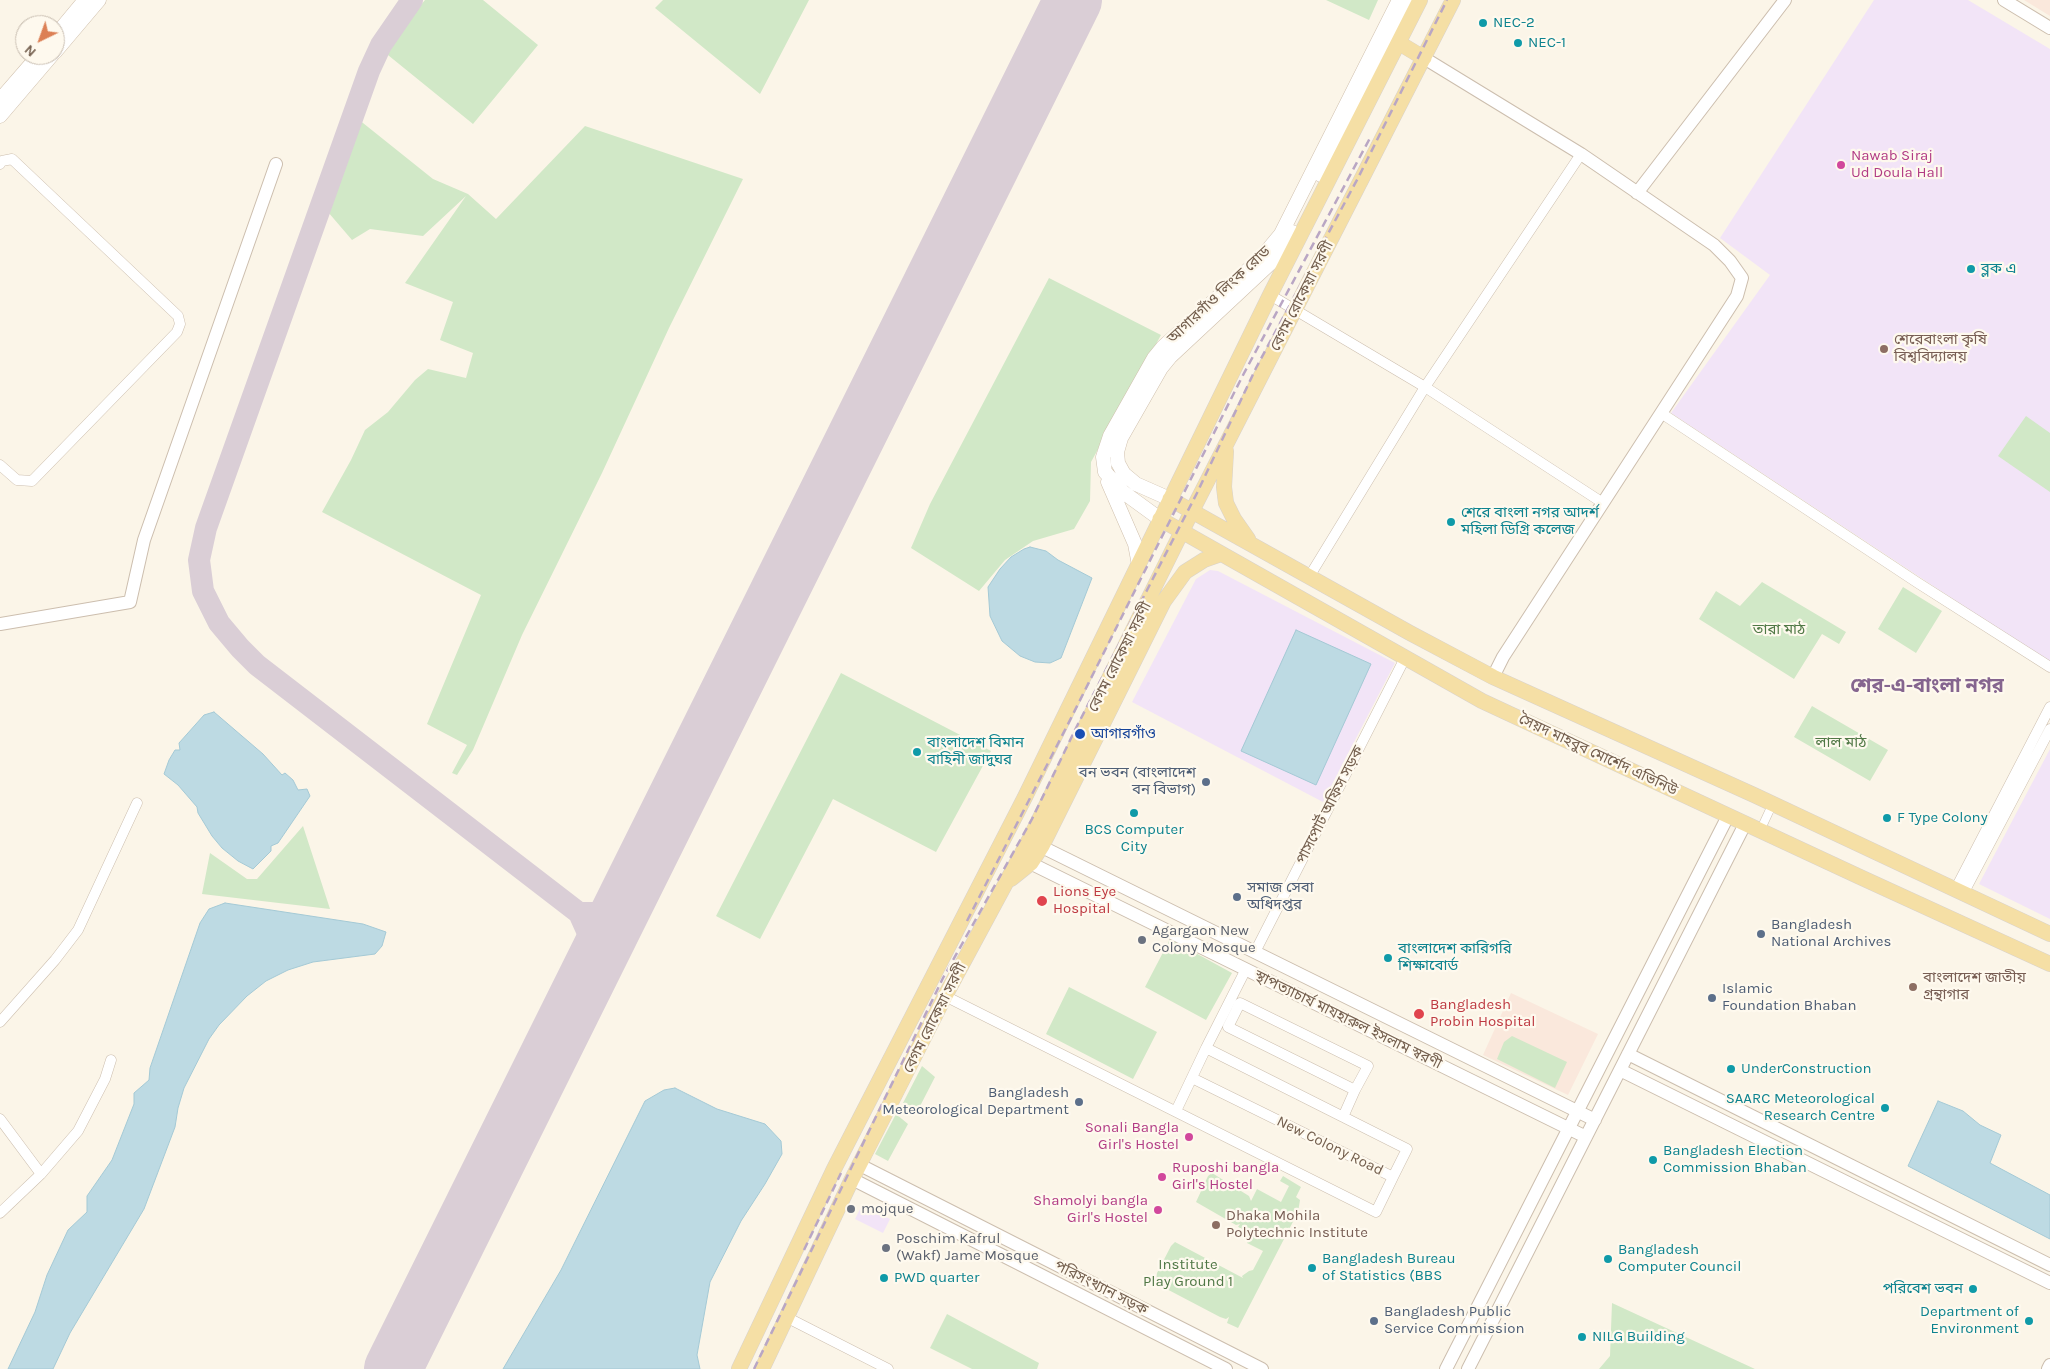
<!DOCTYPE html>
<html>
<head>
<meta charset="utf-8">
<style>
	body { margin:0 }
	#map { position:relative; width:2050px; height:1369px; overflow:hidden; background:#fbf5e8; font-family:Karla,sans-serif }
	canvas { display:block }
	.north { position:absolute; left:15px; top:15px; width:50px; height:50px; box-sizing:border-box; background:#fef9ee; border:1px solid #c6bbae; border-radius:50%; rotate:222deg; font-size:14px; font-weight:700; line-height:20px; text-align:center; color:#735e4d }
	.north::after { content:''; display:block; margin:auto; width:18px; height:22px; background:#dc8055; clip-path:polygon(50% 0,100% 100%,50% 72%,0 100%) }
</style>
</head>
<body>
<div id="map">
<canvas width="2050" height="1369"></canvas>
<div class="north">N</div>
</div>
<script>
const context = document.querySelector('canvas').getContext('2d');
context.lineJoin = 'round';
function fillPath(path, color) { context.fillStyle = color; context.fill(path, 'evenodd'); }
const poly = rows => new Path2D(rows.map(r => 'M' + r).join(''));
function strokePath(path, color, width, dash) { context.strokeStyle = color; context.lineWidth = width; context.lineCap = dash ? 'butt' : 'round'; context.setLineDash(dash || []); context.stroke(path); }
function write(font, color, halo, rows, align = 'center') {
  context.font = font + ' Karla,"Noto Sans Bengali",sans-serif'; context.lineWidth = 4.5; context.setLineDash([]); context.textBaseline = 'middle'; context.strokeStyle = halo; context.fillStyle = color; for (const [text, x, y, turn = 0] of rows) {
    context.save(); context.translate(x, y); context.rotate((+turn || 0) * Math.PI / 180); context.textAlign = isNaN(turn) ? turn : align; if (halo) context.strokeText(text, 0, 0); context.fillText(text, 0, 0); context.restore();
  }
}
fillPath(poly([
	[2024,0,2050,0,2050,16],
	[1511,993,1598,1034,1568,1095,1483,1055]
]), '#fae8dc');
fillPath(poly([
	[1874,0,1968,0,2050,49,2050,663,1671,413,1770,275,1720,238],
	[1210,570,1218,571,1395,663,1323,802,1132,702,1196,579],
	[2050,749,2050,919,1979,884],
	[862,1205,890,1219,883,1233,855,1219]
]), '#f2e4f7');
fillPath(poly([
	[425,0,483,0,538,45,473,124,383,51],
	[663,0,809,0,760,94,655,8],
	[1326,0,1378,0,1369,20],
	[358,119,433,179,468,194,496,219,585,126,743,179,669,328,602,473,522,635,473,750,457,775,452,773,467,745,427,724,481,595,322,512,351,460,365,430,388,412,415,380,428,369,466,378,473,353,440,340,453,302,405,283,466,196,423,236,370,229,352,240,328,212],
	[1049,278,1161,335,1091,462,1090,501,1074,529,1033,541,1005,560,979,591,911,548,930,504],
	[2026,416,2050,433,2050,492,1998,456],
	[1762,582,1846,632,1839,644,1822,634,1794,679,1699,619,1716,591,1740,606],
	[1903,587,1942,611,1916,653,1878,629],
	[841,673,991,751,936,852,833,799,760,939,716,916],
	[1812,706,1888,750,1870,781,1794,737],
	[303,826,330,909,202,894,210,853,247,879,257,879],
	[1170,939,1232,973,1206,1020,1145,987],
	[1069,987,1157,1032,1133,1079,1046,1034],
	[1512,1036,1567,1062,1555,1088,1497,1059,1504,1042],
	[922,1066,935,1077,917,1112,903,1103],
	[896,1114,908,1124,888,1161,875,1154],
	[1212,1173,1249,1196,1251,1201,1257,1189,1281,1202,1289,1186,1280,1181,1283,1176,1301,1187,1296,1197,1300,1200,1298,1212,1238,1328,1227,1323,1229,1317,1226,1319,1220,1317,1159,1285,1156,1281,1157,1273,1171,1246,1175,1242,1243,1278,1242,1276,1249,1271,1253,1270,1263,1251,1247,1243,1252,1234,1238,1227,1240,1224,1236,1225,1196,1202,1208,1176],
	[1612,1303,1755,1369,1599,1369,1610,1356],
	[947,1314,1039,1363,1037,1369,972,1369,930,1348]
]), '#d1e8c7');
const water = poly([
	[1030,547,1046,551,1058,560,1092,578,1061,658,1050,663,1035,662,1020,656,1002,641,990,616,988,587,1000,569,1011,557,1024,549,1030,547],
	[1296,630,1371,664,1316,785,1241,751,1296,630],
	[214,712,263,754,282,775,285,773,293,780,298,790,307,789,310,796,278,843,271,846,271,851,253,869,238,861,222,848,212,836,198,813,197,807,178,785,164,774,169,760,175,750,180,750,179,743,204,715,214,712],
	[225,903,363,924,386,932,382,946,375,954,313,962,288,970,266,981,247,996,219,1025,209,1039,184,1088,178,1108,175,1127,144,1209,70,1333,53,1369,8,1369,35,1312,47,1275,68,1230,87,1212,87,1196,112,1160,134,1104,134,1093,149,1080,150,1068,200,923,209,909,225,903],
	[675,1088,717,1109,765,1124,781,1141,782,1154,765,1184,741,1221,710,1282,697,1355,700,1369,503,1369,561,1270,645,1101,664,1090,675,1088],
	[1938,1101,1963,1111,1980,1125,2001,1135,1990,1163,2050,1195,2050,1239,1908,1166,1938,1101]
]);
fillPath(water, '#bddae3');
strokePath(water, '#a4c9d5', 1);
strokePath(poly([
	[412,0,381,45,369,71,206,528,199,560,203,591,219,623,240,648,257,665,579,913,603,913,613,910,625,902],
	[579,913,588,933,593,954,593,967]
]), '#daced6', 22);
strokePath(poly([
	[393,1369,1073,0]
]), '#daced6', 58);
const pedestrian = poly([
	[1760,831,1773,803]
]);
const minor = poly([
	[0,164,2,161,12,159,178,316,180,324,177,332,32,481,17,480,0,465],
	[1270,295,1425,387,1603,503],
	[1661,413,1918,583,2050,667],
	[1309,577,1425,387,1581,154],
	[1955,890,2050,707],
	[1963,894,2050,729],
	[1255,952,1405,658],
	[945,996,1376,1212,1393,1177,1192,1078,1393,1177,1407,1149,1206,1048,1246,969],
	[0,1022,55,960,78,930,137,803],
	[1176,1111,1206,1048],
	[1343,1117,1355,1090,1228,1027,1240,1003,1368,1066,1355,1090],
	[0,1119,41,1174,78,1131,105,1079,111,1060],
	[0,1213,41,1174],
	[786,1317,888,1369]
]);
const tertiary = poly([
	[2004,0,2050,28],
	[1424,58,1581,154,1714,245,1730,261,1742,278,1737,296,1503,657,1493,677],
	[1637,193,1785,0],
	[0,624,130,602,144,540,276,164],
	[1034,843,1595,1120],
	[1022,859,1586,1137],
	[1628,1054,2050,1265],
	[1620,1070,2050,1283],
	[860,1165,1262,1369],
	[852,1179,1226,1369],
	[1446,1369,1728,816],
	[1468,1369,1745,824],
	[2048,1369,2050,1365]
]);
const secondary = poly([
	[55,36,85,0],
	[55,52,99,0],
	[0,100,39,55],
	[0,116,52,55],
	[1321,175,1410,0],
	[1108,482,1135,544,1139,565],
	[1170,499,1136,484,1124,474,1118,463,1117,452,1121,438,1161,368,1170,357,1275,259,1292,232],
	[1160,519,1123,492,1105,472,1103,457,1110,436,1154,358,1163,347,1261,258,1281,234,1399,0]
]);
const primary = poly([
	[1399,43,1424,58],
	[1226,451,1224,487,1226,503,1234,519,1248,539],
	[1170,499,1410,633,1493,677,1754,795,2050,934],
	[1160,519,1482,701,1860,877,2050,964],
	[1011,879,1031,863,1042,846,1164,601,1185,572,1204,560,1221,554],
	[739,1369,834,1169,1025,797,1270,295,1420,0],
	[762,1369,852,1179,945,996,1029,840,1192,511,1453,0]
]);
strokePath(pedestrian, '#ccbeae', 9);
strokePath(minor, '#ccbeae', 11);
strokePath(tertiary, '#ccbeae', 14);
strokePath(secondary, '#cfbfac', 15);
strokePath(primary, '#d8d2cd', 16);
strokePath(pedestrian, '#fff', 8);
strokePath(minor, '#fff', 10);
strokePath(tertiary, '#fff', 12);
strokePath(secondary, '#fff', 14);
strokePath(primary, '#f5dfa5', 15);
strokePath(poly([
	[967,921,1067,726,1242,377,1370,138],
	[804,1250,841,1173],
	[754,1369,943,978,1032,819,1075,730,1197,493,1256,368,1358,178,1447,0]
]), '#b9a6c4', 2.5, [8, 5]);
for (const [x, y, r, color] of [
	[1483,23,5,"#0f9aa8"],
	[1518,43,5,"#0f9aa8"],
	[1841,165,5,"#d1479c"],
	[1971,269,5,"#0f9aa8"],
	[1884,349,5,"#8d6e63"],
	[1451,522,5,"#0f9aa8"],
	[1080,734,6,"#1a4fb4"],
	[917,752,5,"#0f9aa8"],
	[1206,782,5,"#5c6f8a"],
	[1134,813,5,"#0f9aa8"],
	[1887,818,5,"#0f9aa8"],
	[1237,897,5,"#5c6f8a"],
	[1042,901,6,"#e0444e"],
	[1761,934,5,"#5c6f8a"],
	[1142,940,5,"#6b7280"],
	[1388,958,5,"#0f9aa8"],
	[1913,987,5,"#8d6e63"],
	[1712,998,5,"#5c6f8a"],
	[1419,1014,6,"#e0444e"],
	[1731,1069,5,"#0f9aa8"],
	[1079,1102,5,"#5c6f8a"],
	[1885,1108,5,"#0f9aa8"],
	[1189,1137,5,"#d1479c"],
	[1653,1160,5,"#0f9aa8"],
	[1162,1177,5,"#d1479c"],
	[851,1209,5,"#6b7280"],
	[1158,1210,5,"#d1479c"],
	[1216,1225,5,"#8d6e63"],
	[886,1248,5,"#6b7280"],
	[1608,1259,5,"#0f9aa8"],
	[1312,1268,5,"#0f9aa8"],
	[884,1278,5,"#0f9aa8"],
	[1973,1289,5,"#0f9aa8"],
	[1374,1321,5,"#5c6f8a"],
	[2029,1321,5,"#0f9aa8"],
	[1582,1337,5,"#0f9aa8"]
]) { const dot = new Path2D(); dot.arc(x, y, r, 0, 2 * Math.PI); context.fillStyle = color; context.fill(dot); strokePath(dot, '#fef9ee', 2); }
write('15px', '#0d838f', '#fef9ee', [
	["NEC-2",1493,23],
	["NEC-1",1528,43],
	["ব্লক এ",1981,269],
	["শেরে বাংলা নগর আদর্শ",1461,513],
	["মহিলা ডিগ্রি কলেজ",1461,530],
	["বাংলাদেশ বিমান",927,743],
	["বাহিনী জাদুঘর",927,760],
	["F Type Colony",1897,818],
	["BCS Computer",1134,830,"center"],
	["City",1134,847,"center"],
	["বাংলাদেশ কারিগরি",1398,949],
	["শিক্ষাবোর্ড",1398,966],
	["UnderConstruction",1741,1069],
	["SAARC Meteorological",1875,1099,"right"],
	["Research Centre",1875,1116,"right"],
	["Bangladesh Election",1663,1151],
	["Commission Bhaban",1663,1168],
	["Bangladesh",1618,1250],
	["Computer Council",1618,1267],
	["Bangladesh Bureau",1322,1259],
	["of Statistics (BBS",1322,1276],
	["PWD quarter",894,1278],
	["পরিবেশ ভবন",1963,1289,"right"],
	["Department of",2019,1312,"right"],
	["Environment",2019,1329,"right"],
	["NILG Building",1592,1337]
], 'left');
write('15px', '#b23c85', '#fef9ee', [
	["Nawab Siraj",1851,156],
	["Ud Doula Hall",1851,173],
	["Sonali Bangla",1179,1128,"right"],
	["Girl's Hostel",1179,1145,"right"],
	["Ruposhi bangla",1172,1168],
	["Girl's Hostel",1172,1185],
	["Shamolyi bangla",1148,1201,"right"],
	["Girl's Hostel",1148,1218,"right"]
], 'left');
write('15px', '#735e4d', '#fef9ee', [
	["আগারগাঁও লিংক রোড",1219,295,-43],
	["বেগম রোকেয়া সরণী",1302,296,-63],
	["বেগম রোকেয়া সরণী",1120,657,-63],
	["সৈয়দ মাহবুব মোর্শেদ এভিনিউ",1598,755,25],
	["পাসপোর্ট অফিস সড়ক",1330,805,-63],
	["বেগম রোকেয়া সরণী",935,1018,-63],
	["স্থাপত্যাচার্য মাযহারুল ইসলাম স্বরণী",1348,1020,26],
	["New Colony Road",1330,1146,26],
	["পরিসংখ্যান সড়ক",1101,1288,27]
]);
write('15px', '#785e54', '#fef9ee', [
	["শেরেবাংলা কৃষি",1894,340],
	["বিশ্ববিদ্যালয়",1894,357],
	["বাংলাদেশ জাতীয়",1923,978],
	["গ্রন্থাগার",1923,995],
	["Dhaka Mohila",1226,1216],
	["Polytechnic Institute",1226,1233]
], 'left');
write('15px', '#507846', '#fef9ee', [
	["তারা মাঠ",1779,630],
	["লাল মাঠ",1841,743],
	["Institute",1188,1265],
	["Play Ground 1",1188,1282]
]);
write('15px', '#164399', '#fef9ee', [
	["আগারগাঁও",1091,734]
], 'left');
write('15px', '#4e5e75', '#fef9ee', [
	["বন ভবন (বাংলাদেশ",1196,773,"right"],
	["বন বিভাগ)",1196,790,"right"],
	["সমাজ সেবা",1247,888],
	["অধিদপ্তর",1247,905],
	["Bangladesh",1771,925],
	["National Archives",1771,942],
	["Islamic",1722,989],
	["Foundation Bhaban",1722,1006],
	["Bangladesh",1069,1093,"right"],
	["Meteorological Department",1069,1110,"right"],
	["Bangladesh Public",1384,1312],
	["Service Commission",1384,1329]
], 'left');
write('15px', '#be3a42', '#fef9ee', [
	["Lions Eye",1053,892],
	["Hospital",1053,909],
	["Bangladesh",1430,1005],
	["Probin Hospital",1430,1022]
], 'left');
write('15px', '#5b616d', '#fef9ee', [
	["Agargaon New",1152,931],
	["Colony Mosque",1152,948],
	["mojque",861,1209],
	["Poschim Kafrul",896,1239],
	["(Wakf) Jame Mosque",896,1256]
], 'left');
write('bold 20px', '#85658f', '#fef9ee', [
	["শের-এ-বাংলা নগর",1927,686]
]);
</script>
</body>
</html>
